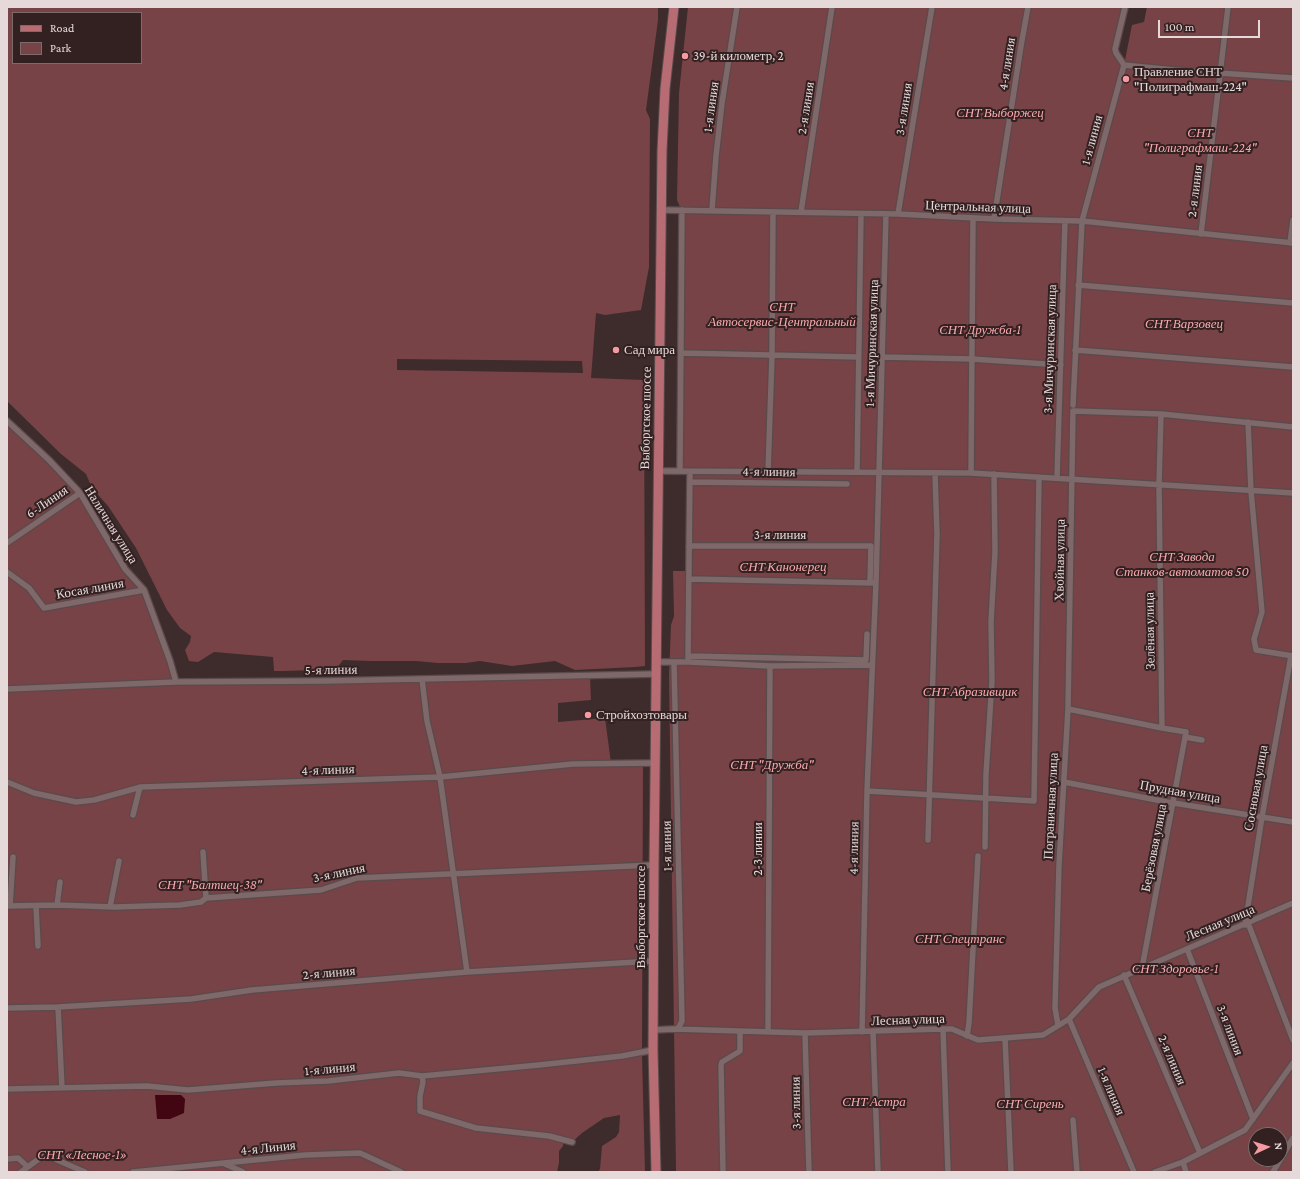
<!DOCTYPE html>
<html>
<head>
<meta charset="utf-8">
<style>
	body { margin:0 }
	#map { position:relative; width:1300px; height:1179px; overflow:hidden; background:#3e2b2c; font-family:"Crimson Pro",serif }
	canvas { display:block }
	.frame { position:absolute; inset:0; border:8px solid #e6d9d9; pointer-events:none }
	.legend { position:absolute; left:12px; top:12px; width:130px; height:52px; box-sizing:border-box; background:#332122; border:1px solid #7b6b6b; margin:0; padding:5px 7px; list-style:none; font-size:12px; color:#e6d9d9 }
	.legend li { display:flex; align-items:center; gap:8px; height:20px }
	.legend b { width:20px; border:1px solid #7b6b6b }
	.north { position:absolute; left:1248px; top:1127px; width:40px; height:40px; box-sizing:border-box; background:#332122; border:1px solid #7b6b6b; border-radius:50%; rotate:86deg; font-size:11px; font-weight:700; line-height:16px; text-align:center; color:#e6d9d9 }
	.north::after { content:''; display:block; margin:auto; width:14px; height:18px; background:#f49aa0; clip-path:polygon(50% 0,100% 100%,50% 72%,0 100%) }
	.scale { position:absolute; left:1158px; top:20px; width:102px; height:18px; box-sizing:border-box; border:2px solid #e6d9d9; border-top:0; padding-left:5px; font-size:12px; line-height:14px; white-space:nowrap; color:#e6d9d9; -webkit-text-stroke:3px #332122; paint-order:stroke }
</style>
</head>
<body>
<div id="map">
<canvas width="1300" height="1179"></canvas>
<div class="frame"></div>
<ul class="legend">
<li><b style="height:5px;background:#b76c73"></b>Road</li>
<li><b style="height:11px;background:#774347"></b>Park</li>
</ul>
<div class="north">N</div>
<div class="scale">100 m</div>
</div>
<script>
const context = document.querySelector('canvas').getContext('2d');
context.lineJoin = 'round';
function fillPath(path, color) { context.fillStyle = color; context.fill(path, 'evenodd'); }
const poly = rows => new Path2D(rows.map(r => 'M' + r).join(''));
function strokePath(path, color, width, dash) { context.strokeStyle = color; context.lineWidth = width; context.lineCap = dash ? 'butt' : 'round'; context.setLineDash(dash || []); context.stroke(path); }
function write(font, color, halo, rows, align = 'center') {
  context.font = font + ' "Crimson Pro",serif'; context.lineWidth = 4; context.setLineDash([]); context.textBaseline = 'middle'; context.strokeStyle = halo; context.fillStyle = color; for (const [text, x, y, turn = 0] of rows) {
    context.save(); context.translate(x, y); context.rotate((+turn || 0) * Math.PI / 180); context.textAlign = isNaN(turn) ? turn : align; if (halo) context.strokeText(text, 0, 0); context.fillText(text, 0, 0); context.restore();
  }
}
fillPath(poly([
	[7,7,658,7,658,20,646,110,650,119,649,267,641,310,605,315,596,313,591,378,644,380,645,666,635,667,575,670,555,661,512,666,480,661,466,663,438,663,416,661,371,661,343,660,333,673,319,674,317,670,283,671,274,671,273,657,214,652,198,662,189,661,185,650,190,642,191,636,180,628,167,610,136,548,108,506,92,488,86,474,61,454,7,401],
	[13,13,141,13,141,63,13,63],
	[397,359,582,361,583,373,397,370],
	[688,7,1127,7,1115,49,1124,65,1132,25,1144,22,1147,7,1293,7,1293,1172,676,1172,669,675,671,625,674,616,673,571,689,571,691,472,681,471,682,209,680,207,677,200,679,93],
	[1256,1135,1280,1135,1280,1159,1256,1159],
	[7,421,80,493,125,570,144,590,176,682,590,676,591,700,558,703,558,722,605,718,611,763,643,763,642,1055,645,1172,598,1172,600,1169,602,1146,616,1137,619,1132,620,1115,604,1118,582,1133,572,1142,563,1140,563,1146,559,1151,559,1163,557,1172,7,1172]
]), '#774347');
fillPath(poly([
	[155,1095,181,1095,185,1099,184,1113,170,1119,157,1119]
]), '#420512');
const minor = poly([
	[1124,65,1174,70,1293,78],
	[1124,65,1116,53,1115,49,1125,7],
	[661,210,898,214,995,219,1082,221,1293,243],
	[712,210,716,156,722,103,737,7],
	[801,212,832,7],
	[898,214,932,7],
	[994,219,1021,46,1028,7],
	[1201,234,1228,7],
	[1290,243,1293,220],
	[1078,285,1293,303],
	[1075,350,1293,367],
	[681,353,858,357],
	[882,357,972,359,1061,365],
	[1073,405,1082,221,1124,65],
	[1161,414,1159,485,1162,728],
	[7,421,49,460,80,493,125,569,144,590,170,661,176,682],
	[1248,422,1251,491,1262,612,1254,639,1256,650,1293,656],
	[658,471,971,473,1293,493],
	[680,471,682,210],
	[768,472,772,356,773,212],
	[857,472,861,214],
	[971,473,973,218],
	[1057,478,1065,221],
	[690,482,847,484],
	[7,543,80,493],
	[689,546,871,546,870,583],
	[7,572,29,588,44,608,144,590],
	[689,579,873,583],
	[688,656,866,660,867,634],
	[688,658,690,472],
	[656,662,689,662,770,666,872,665],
	[674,662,682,1021,678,1029],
	[422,679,427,721,440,777,467,972],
	[7,689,176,682,326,681,656,674],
	[1068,709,1073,411,1161,414,1293,427],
	[1185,737,1202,740],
	[7,782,34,793,76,802,94,800,141,787,440,777,573,764,655,763],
	[1064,782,1167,802,1293,822],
	[867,791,1034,801,1039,477],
	[133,815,140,787],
	[928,840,937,534,935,473],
	[985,847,986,774,992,681,991,622,995,552,994,474],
	[203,852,206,898],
	[57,905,60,882],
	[7,906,57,905,114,907,180,905,201,902,206,898,321,890,357,878,654,865],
	[10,906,13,857],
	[36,906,38,946],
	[110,907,119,861],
	[1248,923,1293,1040],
	[1245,925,1262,817,1291,656],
	[1187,949,1253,1119],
	[1124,975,1200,1153],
	[58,1007,62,1088],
	[7,1008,58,1007,191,999,252,990,467,972,654,961],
	[1069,1019,1134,1172],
	[1058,1025,1055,1008,1059,865,1068,709,1162,728,1186,732,1142,968],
	[943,1029,948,1172],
	[653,1030,674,1029,805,1033,943,1029,952,1029,978,1040,1043,1035,1069,1019,1099,987,1293,903],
	[768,1032,770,666],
	[862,1032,867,791,876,583,886,214],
	[873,1032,878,1172],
	[805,1033,809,1172],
	[967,1036,969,1023,978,856],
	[1005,1038,1011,1172],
	[422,1076,423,1082,420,1096,420,1111,476,1128,549,1136,572,1142],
	[7,1089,147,1086,188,1090,276,1083,328,1081,399,1073,422,1076,539,1065,622,1056,653,1050],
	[1073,1120,1077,1172],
	[7,1159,18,1158,28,1167],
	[57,1160,85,1172],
	[1183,1162,1186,1172],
	[225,1164,243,1172],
	[21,1172,44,1155,51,1158],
	[133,1172,305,1155,360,1153,401,1172],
	[723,1172,721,1065,722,1062,740,1051,740,1032],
	[1155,1172,1183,1162,1245,1130,1293,1063],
	[1273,1172,1293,1138]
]);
const primary = poly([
	[656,1172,653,1050,654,865,662,151,665,89,674,7]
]);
strokePath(minor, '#5a4a4b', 8);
strokePath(primary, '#5a4a4b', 11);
strokePath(minor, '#7e6869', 5.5);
strokePath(primary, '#b76c73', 9);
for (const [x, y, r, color] of [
	[685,56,4,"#f49aa0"],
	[1126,79,4,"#f49aa0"],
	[616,350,4,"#f49aa0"],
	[588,715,4,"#f49aa0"]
]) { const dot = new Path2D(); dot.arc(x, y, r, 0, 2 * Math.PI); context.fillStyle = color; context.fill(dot); strokePath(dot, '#332122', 1.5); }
write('13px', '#e6d9d9', '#332122', [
	["39-й километр, 2",693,56],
	["Правление СНТ",1134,72],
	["\"Полиграфмаш-224\"",1134,87],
	["Сад мира",624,350],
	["Стройхозтовары",596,715]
], 'left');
write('13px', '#e6d9d9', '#332122', [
	["4-я линия",1007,64,-81],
	["1-я линия",711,107,-82],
	["2-я линия",806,108,-81],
	["3-я линия",904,109,-81],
	["1-я линия",1092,140,-75],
	["2-я линия",1195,191,-83],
	["Центральная улица",978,207,2],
	["1-я Мичуринская улица",872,343,-88],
	["3-я Мичуринская улица",1050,349,-88],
	["Выборгское шоссе",646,418,-89],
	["4-я линия",769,472,1],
	["6-Линия",47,502,-34],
	["Наличная улица",111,525,58],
	["3-я линия",780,535],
	["Хвойная улица",1060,560,-89],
	["Косая линия",90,589,-10],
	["Зелёная улица",1150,631,-91],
	["5-я линия",331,670,-1],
	["4-я линия",328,770,-2],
	["Сосновая улица",1256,788,-80],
	["Прудная улица",1180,792,10],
	["Пограничная улица",1051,806,-87],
	["1-я линия",667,846,-91],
	["4-я линия",854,848,-89],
	["Берёзовая улица",1154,848,-79],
	["2-3 линии",758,849,-90],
	["3-я линия",339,873,-12],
	["Выборгское шоссе",641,917,-90],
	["Лесная улица",1220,923,-23],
	["2-я линия",329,973,-5],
	["Лесная улица",908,1020,-2],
	["3-я линия",1230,1030,69],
	["2-я линия",1172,1060,67],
	["1-я линия",330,1069,-5],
	["1-я линия",1111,1091,67],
	["3-я линия",796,1103,-91],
	["4-я Линия",268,1148,-6]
]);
write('italic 13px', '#faa9ae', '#332122', [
	["СНТ Выборжец",1000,113],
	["СНТ",1200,133],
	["\"Полиграфмаш-224\"",1200,148],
	["СНТ",782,307],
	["Автосервис-Центральный",782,322],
	["СНТ Варзовец",1184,324],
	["СНТ Дружба-1",980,330],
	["СНТ Завода",1182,557],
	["Станков-автоматов 50",1182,572],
	["СНТ Канонерец",783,567],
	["СНТ Абразивщик",970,692],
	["СНТ \"Дружба\"",772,765],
	["СНТ \"Балтиец-38\"",210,885],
	["СНТ Спецтранс",960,939],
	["СНТ Здоровье-1",1175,969],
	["СНТ Астра",874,1102],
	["СНТ Сирень",1030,1104],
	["СНТ «Лесное-1»",82,1155]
]);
</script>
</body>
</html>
